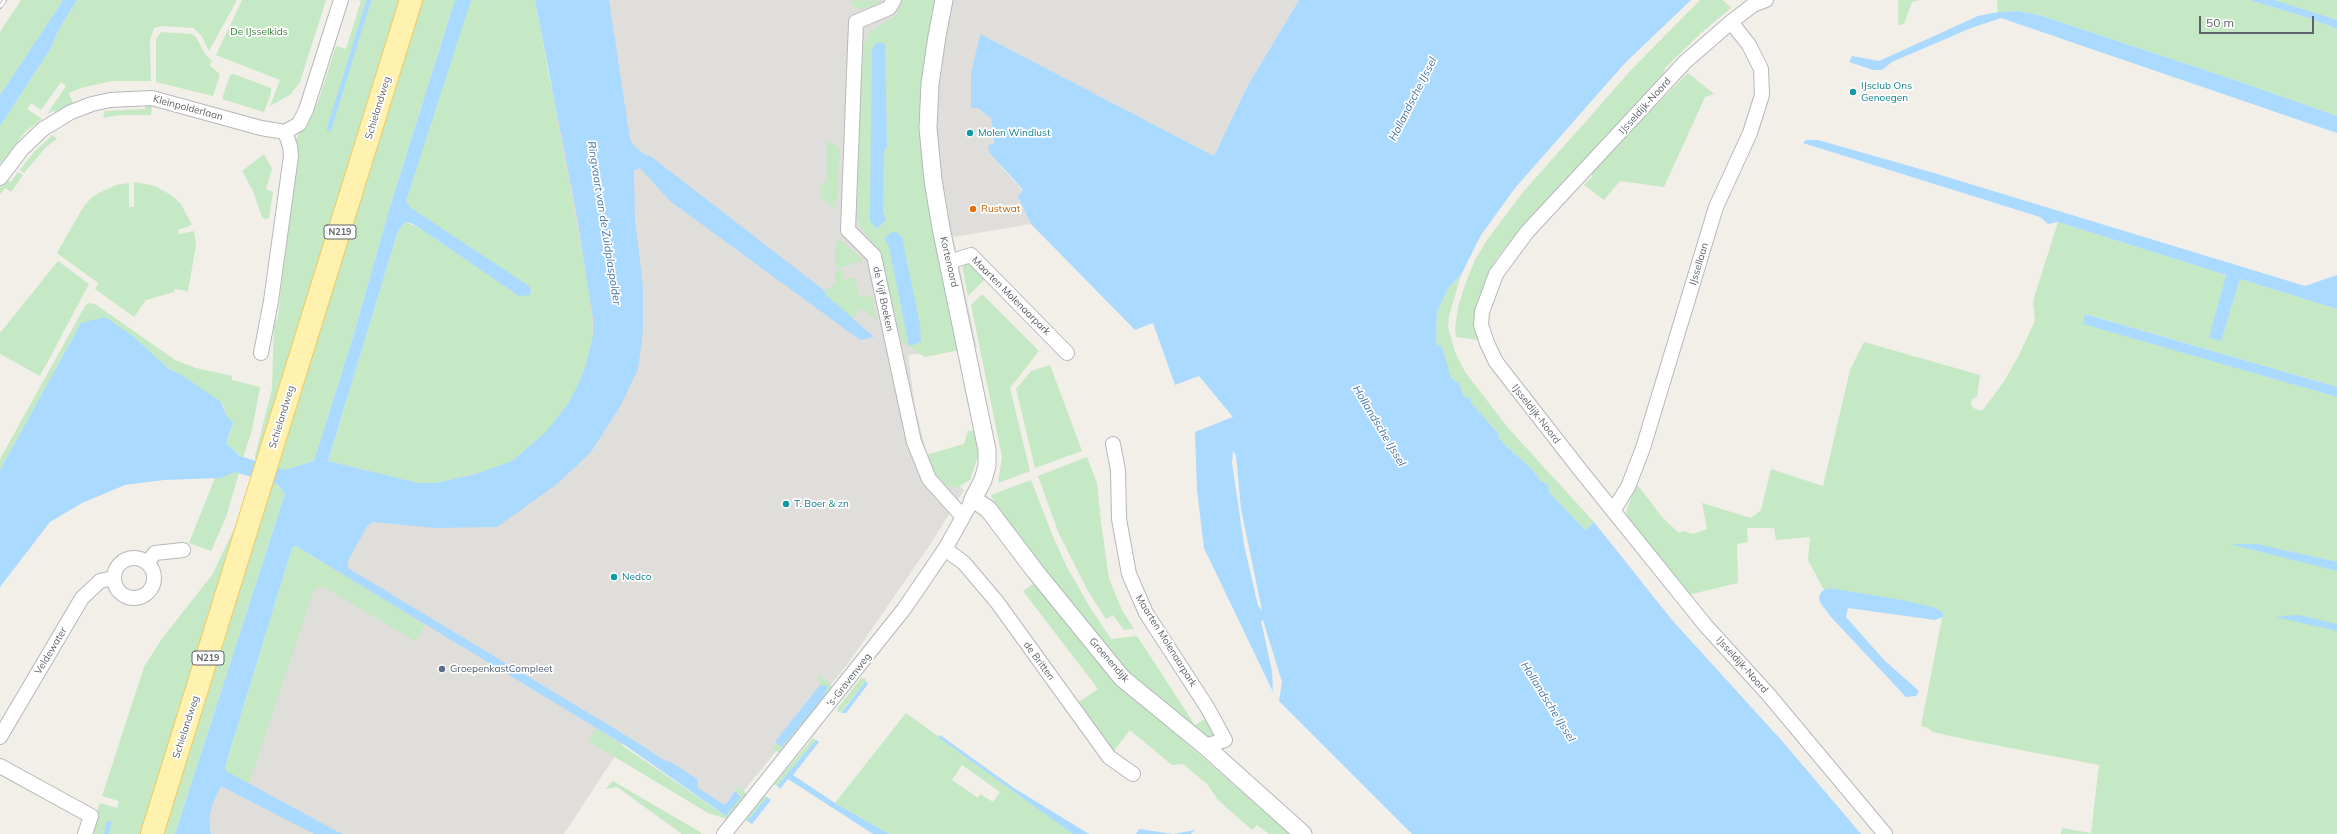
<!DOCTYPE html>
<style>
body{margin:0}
#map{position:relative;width:2337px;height:834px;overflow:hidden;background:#f1efe8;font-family:Mulish,sans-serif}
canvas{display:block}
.scale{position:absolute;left:2199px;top:16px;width:115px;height:18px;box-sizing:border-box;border:2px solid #5f6368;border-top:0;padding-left:5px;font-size:12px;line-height:14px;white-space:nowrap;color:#5f6368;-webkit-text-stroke:3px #fff;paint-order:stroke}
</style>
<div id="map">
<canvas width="2337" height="834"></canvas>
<div class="scale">50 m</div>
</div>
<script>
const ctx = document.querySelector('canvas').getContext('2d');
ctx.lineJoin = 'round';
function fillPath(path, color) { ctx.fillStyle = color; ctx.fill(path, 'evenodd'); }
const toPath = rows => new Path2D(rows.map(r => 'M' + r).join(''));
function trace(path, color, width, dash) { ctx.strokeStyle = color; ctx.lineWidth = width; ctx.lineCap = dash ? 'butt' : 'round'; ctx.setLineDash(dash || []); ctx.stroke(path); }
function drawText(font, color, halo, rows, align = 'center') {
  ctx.font = font + ' Mulish,sans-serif'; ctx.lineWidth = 3.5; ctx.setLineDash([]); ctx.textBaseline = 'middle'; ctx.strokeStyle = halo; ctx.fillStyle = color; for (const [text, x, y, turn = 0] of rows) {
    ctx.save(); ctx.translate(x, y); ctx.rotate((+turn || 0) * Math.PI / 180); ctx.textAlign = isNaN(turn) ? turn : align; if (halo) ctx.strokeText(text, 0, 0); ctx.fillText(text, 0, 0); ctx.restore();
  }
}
const industrial = toPath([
 [593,0,1299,0,1248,85,1214,156,979,34,971,88,972,108,978,108,991,118,994,144,1002,168,1023,191,1018,197,1031,224,953,237,977,348,908,355,915,407,928,458,964,490,931,543,847,665,727,811,626,739,564,834,192,834]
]);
const green = toPath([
 [21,0,63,0,0,95,0,32],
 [77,0,237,0,209,51,201,35,193,28,161,26,154,28,150,41,151,81,111,81,81,88,69,93,73,104,56,112,53,111,47,114,66,86,61,82,41,110,31,103,27,109,42,119,26,131,0,164,0,126,51,48,58,31],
 [242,0,326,0,300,82,291,94,270,106,280,80,216,55],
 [358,0,402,0,259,460,255,459,255,456,272,389,274,324,278,317,290,203,296,176,295,140,311,117,318,102,336,46,346,49,361,1],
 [420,0,455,0,389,210,354,334,314,461,284,470,277,468],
 [468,0,535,0,589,291,593,336,586,365,578,385,568,404,545,433,512,461,499,467,436,483,418,483,328,461,397,234,402,225,406,222,421,229,519,296,411,208,406,201],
 [851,0,875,1,884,0,872,7,859,9,851,5],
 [902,0,938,0,925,85,960,350,925,357,902,342,880,254,860,225,857,216,861,50,870,32,896,15],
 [882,42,885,45,887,147,884,151,883,211,885,220,870,212,872,51,873,47],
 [902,237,920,325,921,342,909,345,889,247],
 [1700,0,1723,0,1731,8,1701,33,1665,68,1663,78,1517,233,1497,258,1487,275,1476,311,1478,340,1456,337,1455,328,1458,307,1465,285,1475,260,1487,240,1524,191,1588,119,1631,70],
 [1898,0,1920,0,1912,2,1904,24,1898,25],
 [1997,0,2249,0,2309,18,2337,29,2337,116,2232,79,2042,16,2018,11,1998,12],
 [2274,0,2337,0,2337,20,2330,19],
 [161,32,192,34,196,37,205,54,212,61,209,65,220,74,213,96,156,82,156,39],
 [1688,73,1714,94,1705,97,1664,187,1620,181,1604,200,1584,185,1592,177,1591,171],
 [234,74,271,88,271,93,264,112,222,99,230,75],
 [146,104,152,105,151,115,120,115,103,118,105,111,145,109],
 [53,135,57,139,46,147,24,173,20,170,35,151],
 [827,140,840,148,836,209,819,197,823,193,819,189,827,179],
 [264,154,272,169,266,189,273,192,269,218,265,219,262,217,253,191,242,171],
 [18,172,23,175,11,192,5,188,0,195,0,188,6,180,11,182],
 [134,182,155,186,171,195,181,204,192,225,178,230,179,234,194,231,196,245,188,291,175,289,174,292,146,300,134,317,95,289,98,283,57,253,82,209,92,197,99,193,116,185,129,183,129,207,134,207],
 [2058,222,2226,275,2210,338,2221,340,2240,279,2337,309,2337,387,2086,314,2083,323,2337,397,2337,834,2061,834,2062,828,2091,833,2099,765,1969,740,1933,732,1926,727,1921,726,1943,613,1829,588,1824,590,1808,560,1810,537,1776,540,1774,528,1747,528,1748,542,1737,544,1738,583,1688,595,1628,518,1626,512,1636,483,1662,517,1679,533,1683,531,1693,534,1707,529,1702,503,1751,518,1761,510,1771,469,1823,486,1850,370,1864,342,1980,375,1977,397,1972,399,1971,403,1973,408,1982,411,2003,383,2018,357,2035,321,2033,301],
 [839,239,862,259,862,261,852,263,852,265,835,269,835,244],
 [58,261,89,284,40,376,0,354,0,333],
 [969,262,985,279,968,296,962,265],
 [843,270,845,280,855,277,860,297,872,296,877,321,861,308,853,319,824,293,828,288,830,289,835,283,835,271],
 [1461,275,1449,316,1448,327,1455,352,1465,372,1509,429,1594,522,1585,530,1549,492,1548,484,1542,482,1530,467,1507,447,1498,437,1499,434,1464,397,1459,383,1451,378,1436,344,1437,312,1448,288],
 [982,294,1039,351,1010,388,1030,471,998,483,1002,457,971,305],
 [89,303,95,304,175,360,196,368,232,376,232,380,260,387,252,430,243,458,226,443,233,423,226,415,223,405,180,374,169,369,134,337,81,323,0,470,0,459,85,306],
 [1050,365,1082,451,1035,468,1016,389,1031,371],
 [977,430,979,453,970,480,958,487,949,487,938,481,926,455,964,444,968,431],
 [1087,457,1097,483,1101,522,1109,579,1122,610,1134,629,1124,630,1113,615,1106,619,1088,591,1059,534,1038,476],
 [235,472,239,473,226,517,211,551,189,543,215,478],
 [1031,480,1054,539,1068,569,1091,609,1111,639,1137,636,1195,725,1205,719,1217,737,1208,740,1117,663,997,508,991,495],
 [271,483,278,485,285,494,284,497,175,834,160,834],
 [235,527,238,528,142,834,94,834,94,832,90,831,100,803,117,808,119,801,102,796,144,667,161,640,212,575],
 [296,546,425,625,415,641,324,587,314,589,249,783,226,771,225,767,292,548],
 [1037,581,1119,684,1290,834,1269,834,1257,825,1252,830,1218,800,1207,784,1183,764,1172,765,1130,730,1112,753,1076,704,1098,689,1023,591],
 [820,675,834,688,782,753,780,753,772,749,777,743,782,747,828,686,820,685,818,678],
 [861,678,865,678,866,681,841,712,838,712,837,709],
 [906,713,982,768,1075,834,889,834,835,803],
 [962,765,1000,792,993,802,980,794,978,798,952,780],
 [596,728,726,816,741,794,735,791,742,786,746,795,727,819,708,813,588,741],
 [813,738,816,740,777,786,774,784],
 [613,781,700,832,701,834,682,834,617,787,605,789],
 [764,796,767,797,747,822,745,819,748,816]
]);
const water = toPath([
 [63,0,77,0,58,31,51,48,0,126,0,95],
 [455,0,471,0,406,201,411,208,529,286,531,290,530,295,519,296,421,229,411,223,406,222,402,225,397,234,328,461,418,483,436,483,476,474,512,461,545,433,568,404,578,385,586,365,593,336,593,318,577,217,535,0,609,0,630,139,635,147,648,157,649,155,825,291,824,293,874,337,860,340,670,201,640,168,634,171,635,219,643,287,643,331,638,369,621,405,591,452,557,484,497,527,435,528,373,522,367,526,348,561,348,568,635,741,662,759,674,764,697,779,698,788,723,804,727,803,735,791,741,797,726,816,626,746,296,546,292,548,225,767,226,771,342,834,314,834,221,786,212,805,209,820,211,834,175,834,285,494,278,485,235,472,220,478,164,480,125,485,82,503,50,522,0,587,0,470,81,323,105,317,134,337,169,369,180,374,221,402,226,415,233,423,226,443,240,456,284,470,314,461,354,334,389,210],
 [1299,0,1691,0,1625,63,1515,188,1481,235,1461,275,1448,288,1437,312,1436,344,1442,347,1451,378,1459,383,1464,397,1472,399,1470,402,1499,434,1498,437,1507,447,1530,467,1542,482,1548,484,1549,492,1585,530,1594,522,1672,620,1783,742,1861,834,1412,834,1279,701,1273,692,1204,548,1197,490,1195,432,1233,417,1199,376,1175,385,1153,323,1135,330,1031,224,1018,197,1023,190,989,152,988,145,994,144,991,118,978,108,971,108,971,74,980,34,1214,156,1248,85],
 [2249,0,2274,0,2337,20,2337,29,2309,18],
 [2018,11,2042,16,2232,79,2337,116,2337,133,2001,18,1971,28,1892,62,1882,70,1873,70,1849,62,1852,56,1879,61,1978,16,1998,12],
 [879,42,885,44,887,147,884,151,883,211,886,220,877,229,870,221,870,212,872,51,874,45],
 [1806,140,1818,140,1934,173,2305,286,2337,275,2337,309,2240,279,2221,341,2209,338,2226,275,2058,222,2048,224,2040,217,1803,143],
 [892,232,896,232,902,237,920,325,921,342,909,346,889,247,884,239],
 [2085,314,2337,387,2337,397,2083,324],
 [2230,544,2257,544,2337,562,2337,571],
 [1829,588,1902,600,1936,608,1943,613,1943,617,1935,620,1848,608,1847,612,1846,617,1884,660,1919,691,1916,696,1906,697,1830,616,1820,602,1819,596,1822,591],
 [2298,615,2337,624,2337,631,2275,617],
 [866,681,868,684,846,713,841,713],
 [820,685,828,686,824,696,782,747,775,742],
 [940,735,1014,788,1089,834,1073,834,938,737],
 [816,740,819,742,793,775,835,803,889,834,873,834,788,779,780,789,777,786],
 [767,797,771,800,752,824,747,821],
 [1139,829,1173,834,1195,830,1191,834,1136,834]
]);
const pier = toPath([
 [1233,451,1236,455,1241,509,1262,610,1258,606,1244,545,1232,463],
 [1263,620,1282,682,1279,701,1273,692,1272,671,1261,621]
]);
const stream = toPath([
 [329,129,369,0],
 [106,834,109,823]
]);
const minor = toPath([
 [894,0,889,8,856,22,848,230,874,256,914,442,929,479,963,517],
 [1766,0,1753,5,1731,22,1685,62,1527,232,1496,274,1482,312,1481,325,1487,343,1496,362,1581,471,1706,626,1768,694,1885,834],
 [285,132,299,124,306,110,341,0],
 [0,178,22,149,43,129,71,112,92,104,110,100,152,98,261,128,285,132,290,146,291,156,271,301,261,353],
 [949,262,971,255,1067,353],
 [1113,444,1118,470,1119,519,1129,574,1146,613,1207,707,1225,740,1205,746],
 [1613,511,1628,487,1643,448,1716,207,1750,133,1762,95,1761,69,1749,45,1731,22],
 [945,549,964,563,997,602,1109,757,1133,774],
 '114 578a20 20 0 1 1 40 0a20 20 0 1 1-40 0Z',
 [147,563,155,553,183,550],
 [0,737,82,598,100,581,113,578],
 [0,766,91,816,85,834],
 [724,834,904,609,945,549,973,499]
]);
const tertiary = toPath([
 [944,0,937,36,930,84,928,128,933,180,941,228,987,450,987,466,983,480,973,499,988,509,1035,571,1122,678,1205,746,1303,834]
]);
const primary = toPath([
 [152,834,411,0]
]);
const rail = toPath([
 [0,7,5,0]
]);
const markers = [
 [1853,92,4,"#0f9aa8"],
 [970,133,4,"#0f9aa8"],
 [973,209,4,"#e8710a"],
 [786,504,4,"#0f9aa8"],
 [614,577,4,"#0f9aa8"],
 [442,669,4,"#5c6f8a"]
];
const shields = [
 [340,232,32],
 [208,658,32]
];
const shieldNames = [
 ["N219",340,232],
 ["N219",208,658]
];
const parkNames = [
 ["De IJsselkids",259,32]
];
const cultureNames = [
 ["IJsclub Ons",1861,86],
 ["Genoegen",1861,98],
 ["Molen Windlust",978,133],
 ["T. Boer & zn",794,504],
 ["Nedco",622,577]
];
const streetNames = [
 ["IJsseldijk-Noord",1645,106,-48],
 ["Kleinpolderlaan",188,108,15],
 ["Schielandweg",378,108,-73],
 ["Kortenoord",949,262,77],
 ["IJssellaan",1699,264,-73],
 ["Maarten Molenaarpark",1011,296,45],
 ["de Vijf Boeken",883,299,78],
 ["IJsseldijk-Noord",1536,414,52],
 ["Schielandweg",282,417,-73],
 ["Maarten Molenaarpark",1166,641,58],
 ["Veldewater",51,651,-59],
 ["Groenendijk",1109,660,49],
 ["de Britten",1039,661,54],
 ["IJsseldijk-Noord",1742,665,48],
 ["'s-Gravenweg",849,680,-52],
 ["Schielandweg",186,727,-72]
];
const foodNames = [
 ["Rustwat",981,209]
];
const serviceNames = [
 ["GroepenkastCompleet",450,669]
];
const waterNames = [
 ["Hollandsche IJssel",1413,99,-63],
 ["Ringvaart van de Zuidplaspolder",604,223,81],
 ["Hollandsche IJssel",1379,426,59],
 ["Hollandsche IJssel",1548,702,58]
];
fillPath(industrial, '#e0deda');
fillPath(green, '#c5e8c5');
fillPath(water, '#aadaff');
fillPath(pier, '#f1efe8');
trace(stream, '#aadaff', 4.5);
trace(minor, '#b5b8bc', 16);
trace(tertiary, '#b5b8bc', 19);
trace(primary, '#f2c960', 24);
trace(minor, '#fff', 14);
trace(tertiary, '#fff', 17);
trace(primary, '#fff2af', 22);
trace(rail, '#b6b7b8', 4.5);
trace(rail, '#fff', 3, [9]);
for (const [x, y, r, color] of markers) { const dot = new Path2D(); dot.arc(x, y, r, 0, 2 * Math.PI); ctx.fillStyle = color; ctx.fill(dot); trace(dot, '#fff', 1.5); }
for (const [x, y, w] of shields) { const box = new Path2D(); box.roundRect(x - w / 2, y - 7, w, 14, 3); ctx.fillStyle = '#fff'; ctx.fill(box); trace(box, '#5f6368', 1); }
drawText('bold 9px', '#5f6368', null, shieldNames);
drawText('10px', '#348238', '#fff', parkNames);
drawText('10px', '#0d838f', '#fff', cultureNames, 'left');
drawText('10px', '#5f6368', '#fff', streetNames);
drawText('10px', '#c56008', '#fff', foodNames, 'left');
drawText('10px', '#4e5e75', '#fff', serviceNames, 'left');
drawText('italic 11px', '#4174aa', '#fff', waterNames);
</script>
